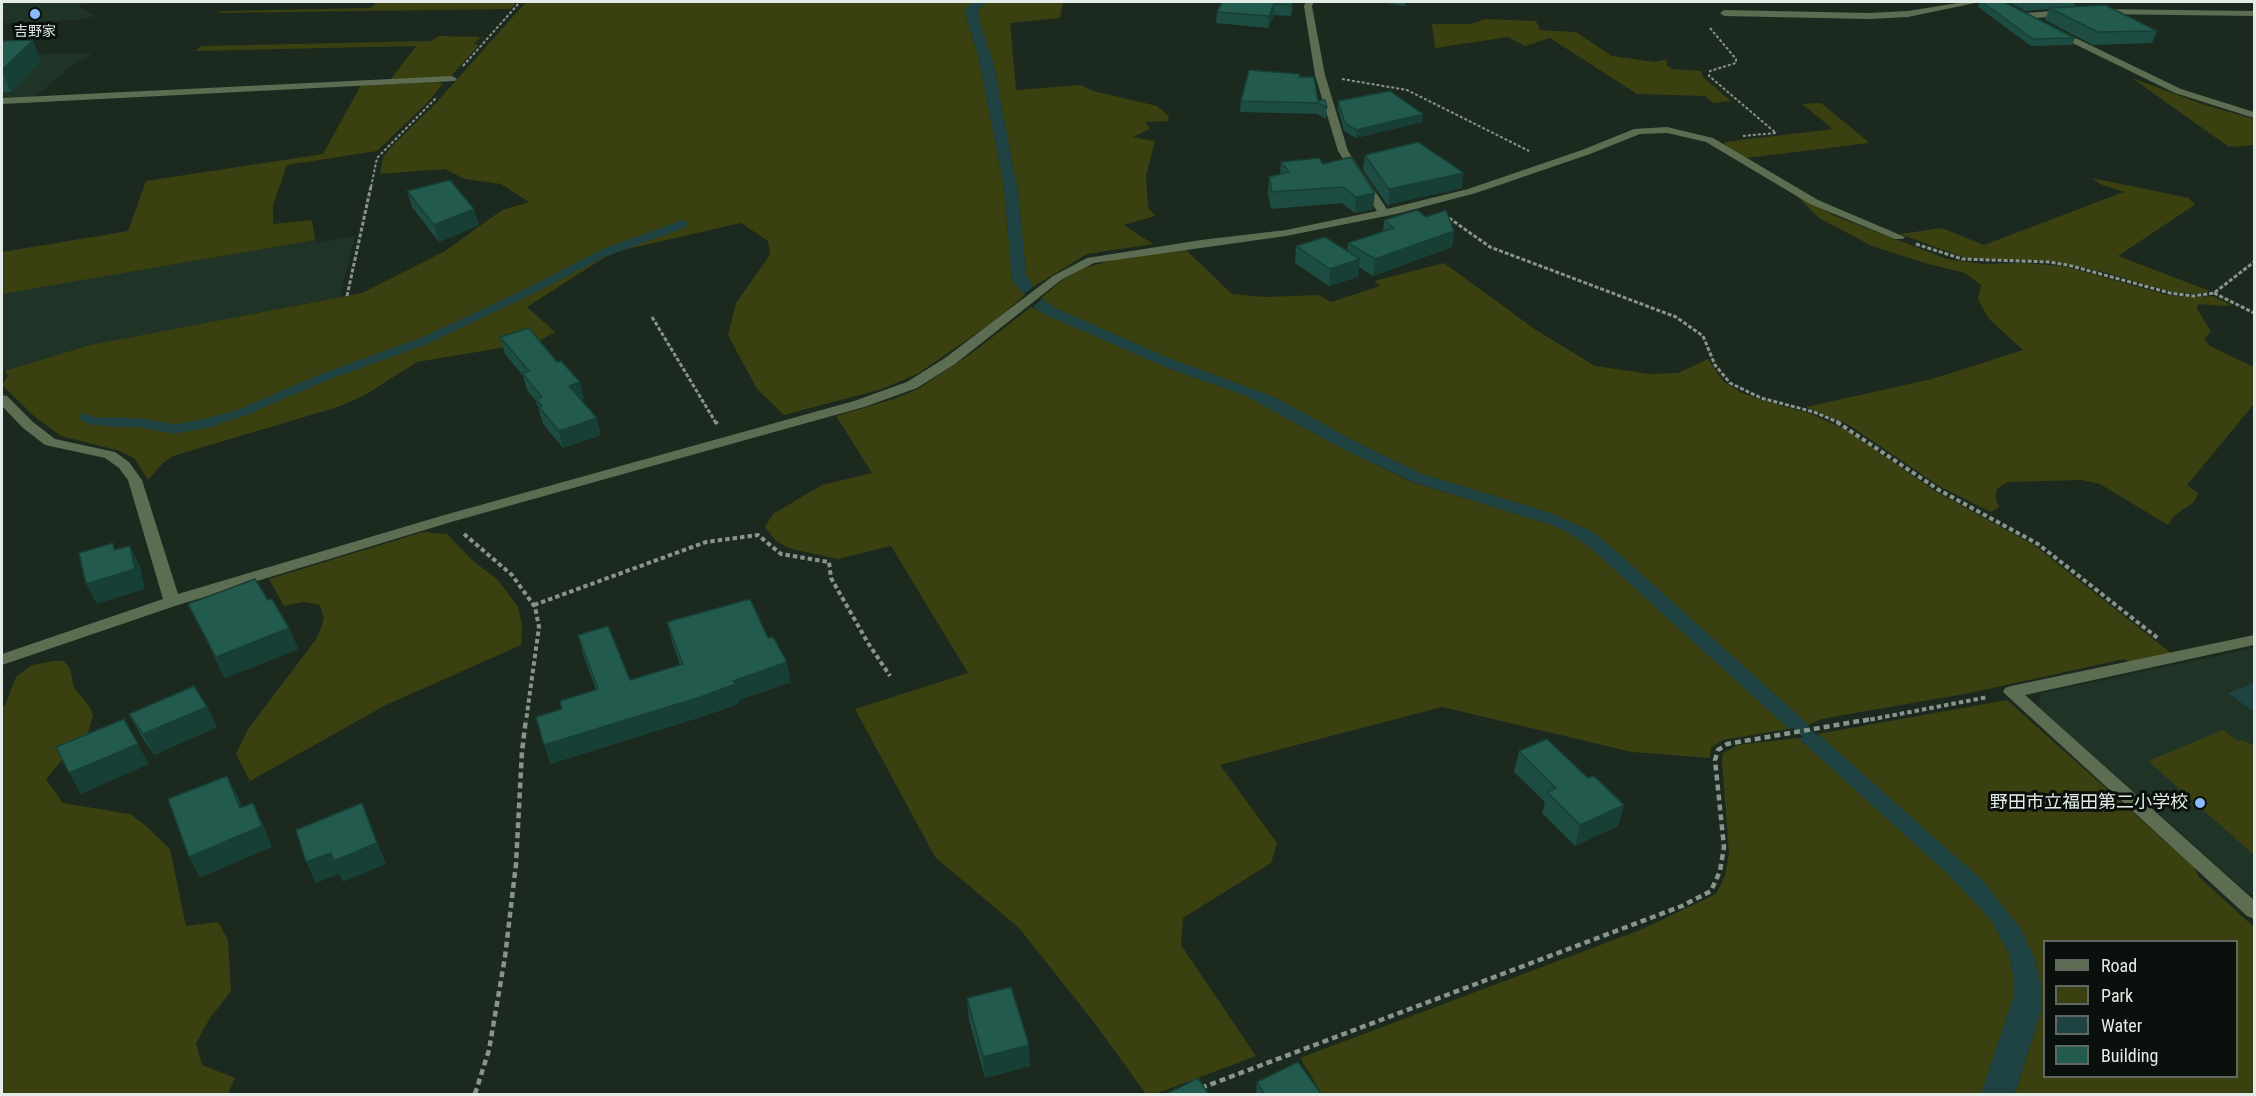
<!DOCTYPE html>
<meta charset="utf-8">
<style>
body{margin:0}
#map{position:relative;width:2256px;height:1096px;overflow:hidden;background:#1b291f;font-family:"Roboto Condensed",sans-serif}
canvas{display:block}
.frame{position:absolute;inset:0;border:3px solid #e3ece6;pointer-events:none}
.legend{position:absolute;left:2043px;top:940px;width:195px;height:138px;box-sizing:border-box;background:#0a100c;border:2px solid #616863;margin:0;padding:8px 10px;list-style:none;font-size:18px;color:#e3ece6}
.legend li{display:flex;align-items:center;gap:12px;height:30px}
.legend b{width:30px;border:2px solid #616863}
</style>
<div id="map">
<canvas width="2256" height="1096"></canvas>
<div class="frame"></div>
<ul class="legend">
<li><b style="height:8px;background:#5c6d52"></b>Road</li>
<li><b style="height:16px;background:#3b4010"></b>Park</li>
<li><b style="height:16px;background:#1e4342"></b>Water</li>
<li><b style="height:16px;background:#225a4d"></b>Building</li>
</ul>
</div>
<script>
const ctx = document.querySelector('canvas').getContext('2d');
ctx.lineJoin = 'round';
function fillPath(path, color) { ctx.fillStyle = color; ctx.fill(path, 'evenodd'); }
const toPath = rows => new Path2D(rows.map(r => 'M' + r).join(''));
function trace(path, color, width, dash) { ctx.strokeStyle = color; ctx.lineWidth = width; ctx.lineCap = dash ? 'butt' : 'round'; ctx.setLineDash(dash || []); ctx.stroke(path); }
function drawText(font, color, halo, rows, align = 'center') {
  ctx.font = font + ' "Roboto Condensed","Noto Sans JP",sans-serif'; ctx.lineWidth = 6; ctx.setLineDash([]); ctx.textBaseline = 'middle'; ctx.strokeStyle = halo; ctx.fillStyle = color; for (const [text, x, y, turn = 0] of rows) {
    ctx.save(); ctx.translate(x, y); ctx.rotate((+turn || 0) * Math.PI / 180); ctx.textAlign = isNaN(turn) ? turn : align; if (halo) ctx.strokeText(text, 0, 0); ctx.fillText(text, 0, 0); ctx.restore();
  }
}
const built = toPath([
 [2,2,93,2,77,6,96,16,75,20,2,23],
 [92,53,84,60,78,60,35,97,2,99,2,55],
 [355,236,340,297,90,345,5,371,2,366,2,294,315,240,316,243],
 [2254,648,2254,898,2038,707,2041,693]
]);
const green = toPath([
 [377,2,517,2,511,9,216,13,223,11,371,8],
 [526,2,972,2,966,16,979,59,1004,187,1012,280,1025,295,994,321,919,373,882,389,784,415,757,389,728,335,736,303,770,255,768,241,741,223,618,251,602,259,527,307,555,332,537,342,417,362,365,395,338,407,173,456,162,464,148,480,135,459,120,451,61,436,35,417,2,385,8,376,5,371,90,345,362,293,445,251,502,210,529,202,501,184,465,179,445,169,380,174,383,157,392,146,436,103],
 [986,2,1063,2,1060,18,1010,23,1016,90,1081,85,1093,91,1157,106,1169,116,1168,121,1146,122,1150,129,1133,137,1155,141,1146,176,1148,207,1155,216,1124,225,1153,244,1087,254,1033,287,1026,274,1018,192,993,62,978,16,979,9],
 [1485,19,1536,21,1540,30,1576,32,1612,56,1655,62,1667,59,1667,66,1673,69,1701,71,1703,77,1731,101,1713,103,1705,96,1637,94,1550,38,1525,46,1508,37,1435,48,1432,24,1471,24],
 [439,36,481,37,474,44,479,45,451,76,442,79,390,80,416,46,195,51,201,46,431,41],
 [2132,78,2205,105,2254,119,2254,145,2229,147],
 [438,82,443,84,426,104,377,151,287,165,273,205,273,224,312,220,315,240,2,294,2,252,128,231,146,181,323,154,361,85],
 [1821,103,1870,143,1746,158,1725,145,1724,142,1833,129,1802,104],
 [2092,178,2189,198,2195,204,2190,208,2118,256,2210,291,2197,294,2171,292,2107,273,2055,261,1965,258,1900,234,1942,228,1984,245,2124,192,2102,185],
 [1797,196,1835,216,1947,259,1983,264,2023,263,2064,266,2167,295,2193,297,2213,296,2231,305,2225,306,2198,304,2197,309,2211,331,2204,339,2210,346,2254,367,2254,404,2187,485,2198,493,2194,502,2174,516,2168,525,2100,484,2082,480,2008,482,1998,488,1995,496,1999,507,1991,512,1939,486,1849,425,1806,407,1932,379,2023,350,1989,319,1978,299,1981,285,1965,273,1928,264,1872,246,1819,218],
 [1185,249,1232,294,1265,297,1319,295,1331,302,1380,286,1374,281,1444,263,1536,330,1595,366,1651,374,1678,373,1708,359,1724,382,1742,393,1762,400,1811,414,1847,430,1935,491,2034,545,2171,653,2129,662,2124,659,1970,693,1821,719,1809,725,1607,543,1589,530,1547,512,1422,474,1356,442,1274,397,1171,359,1055,308,1041,298,1061,281,1084,268,1112,260],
 [1031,307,1165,367,1244,395,1347,451,1412,482,1552,525,1569,533,1593,550,1789,729,1722,740,1711,748,1710,758,1632,752,1442,707,1220,765,1277,843,1271,863,1183,918,1181,945,1256,1056,1155,1094,1146,1094,1093,1021,1019,928,935,857,855,709,968,673,891,546,838,559,788,548,775,540,765,527,773,514,822,485,872,473,836,416,894,399,918,389,972,353],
 [423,532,447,534,472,560,498,580,518,607,522,625,521,645,386,705,250,781,236,754,248,729,317,638,324,619,320,605,303,602,284,606,269,579],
 [54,661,64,661,70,669,74,688,89,706,93,715,87,737,67,754,46,779,63,803,130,814,146,826,170,849,186,926,218,922,228,940,231,991,210,1018,196,1043,202,1065,235,1078,228,1094,2,1094,2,709,5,705,16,677,32,665],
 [2007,700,2194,867,2199,877,2254,927,2254,1094,2015,1094,2042,1008,2041,983,2034,957,1984,882,1818,734],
 [2044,942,2236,942,2236,1076,2044,1076],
 [2223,730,2238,741,2243,740,2254,746,2254,855,2148,761],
 [1798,738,1949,875,1992,921,2009,954,2013,975,2013,998,1981,1094,1322,1094,1300,1058,1640,930,1716,894,1725,876,1729,854,1722,760,1723,753,1738,745]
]);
const water = toPath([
 [972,2,986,2,979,9,978,16,993,62,1018,192,1026,274,1033,287,1024,294,1012,280,1004,187,979,59,966,16,966,9],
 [1042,299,1055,308,1171,359,1274,397,1356,442,1422,474,1547,512,1589,530,1607,543,1809,725,1789,729,1593,550,1569,533,1552,525,1413,482,1347,451,1244,395,1165,367,1044,314,1033,307],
 [2254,683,2254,712,2228,693],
 [1818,734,1984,882,2021,929,2034,957,2041,983,2042,1008,2015,1094,1981,1094,2013,998,2013,975,2009,954,1992,921,1949,875,1798,738]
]);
const streamFar2 = toPath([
 [84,417,92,421,143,423],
 [206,423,243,412,324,377,424,341,534,289,601,254,683,224]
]);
const streamFar1 = toPath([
 [108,422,142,423,174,429,214,422],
 [1791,719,1793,721]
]);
const stream = toPath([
 [1791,719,1819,744]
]);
const pathFar3 = toPath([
 [1710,28,1736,59,1736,63,1710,71,1709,76,1776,133,1742,136],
 [463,66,520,2],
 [1342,79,1407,90,1529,151],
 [371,187,377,158,437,97]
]);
const pathFar2 = toPath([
 [1449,218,1490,247,1676,317,1703,336,1715,365,1730,383,1761,398,1814,412,1840,423],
 [1916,244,1962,259,2050,262,2068,265,2170,293,2193,296,2214,293,2254,262],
 [2214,293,2254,313],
 [347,296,371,186],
 [652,317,716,423]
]);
const pathFar1 = toPath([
 [716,422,717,424],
 [1837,422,1939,490,2038,544,2159,639],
 [464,534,512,575,535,607,539,627,526,721],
 [534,605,706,542,758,535,781,554,829,562,831,578,868,643,890,676],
 [1863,721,1988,697]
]);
const path = toPath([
 [1201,1088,1682,906,1711,891,1720,871,1724,847,1715,760,1718,750,1727,744,1871,719],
 [475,1094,489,1050,505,957,516,864,522,751,526,719]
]);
const service = toPath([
 [2099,9,2254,11,2254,16,2096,14,2096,10,2099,9],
 [2066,10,2070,13,2069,15,2026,19,2022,16,2026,13,2066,10]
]);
const minor = toPath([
 [1306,2,1314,2,1312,6,1325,75,1348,151,1387,209,1468,189,1582,150,1634,129,1667,127,1713,138,1818,200,1905,237,1903,239,1895,239,1810,204,1706,142,1667,133,1640,134,1590,154,1476,193,1396,214,1286,236,1094,263,1061,280,955,364,917,388,864,407,451,522,178,605,2,665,2,654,163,599,128,480,119,468,105,458,45,445,23,428,2,406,2,395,7,396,33,422,55,439,115,452,129,462,142,480,178,594,441,516,854,401,907,382,945,358,1053,276,1087,258,1201,240,1286,230,1377,211,1338,151,1315,75,1304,6,1306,2],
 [1964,2,1980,2,1908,17,1869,19,1724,16,1720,13,1724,10,1869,13,1908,11,1964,2],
 [452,76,457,79,455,81,2,104,2,98,452,76],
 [2254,635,2254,645,2025,695,2254,900,2254,919,2247,916,2003,692,2005,688,2011,686,2254,635]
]);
const tertiary = toPath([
 [2057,29,2181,89,2254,112,2254,118,2175,93,2054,34,2053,32,2057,29]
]);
const wall = toPath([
 [1293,2,1291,16,1274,15,1268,28,1216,23,1217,12],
 [1379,2,1406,2,1405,6],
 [1980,2,2004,2,2075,38,2072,45,2031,46,1978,7],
 [2008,2,2076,2,2074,7,2157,31,2152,43,2093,45,2045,20,2049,9,2026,11],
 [2,41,41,61,11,92,2,92],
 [1300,77,1318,101,1327,108,1326,119,1317,114,1240,112,1241,101],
 [1338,101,1422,122,1356,138,1344,131,1338,109],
 [1365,155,1462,188,1390,204,1389,206,1388,206,1363,170],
 [1281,162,1323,164,1373,209,1355,213,1342,203,1271,209,1268,194,1269,177,1280,175],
 [407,191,479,225,439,242,412,207],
 [1426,217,1454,231,1452,247,1373,276,1359,267,1358,277,1329,286,1295,263,1296,246,1347,251,1348,243,1383,231,1384,220],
 [500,337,557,362,580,382,584,399,581,400,601,435,563,448,543,424,536,401,527,390,523,376,505,354],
 [268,600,289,628,298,649,225,678,188,604],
 [667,622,768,638,791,682,739,700,739,704,701,717,550,764,562,709,596,690,583,654,578,635,630,680,680,665,672,641],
 [207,707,217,727,154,755,140,734,129,714],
 [1519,751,1588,778,1624,805,1618,826,1575,846,1542,813,1545,802,1514,772],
 [967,998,1030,1066,985,1078,969,1020],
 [1257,1082,1322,1095,1256,1095]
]);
const shadedWall = toPath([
 [1274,4,1274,15,1268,28,1269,16],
 [33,40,41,61,11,92,2,70],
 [1423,114,1422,122,1356,138,1356,130],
 [1464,173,1462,188,1390,204,1389,206,1388,206,1390,191,1389,189],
 [1375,193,1373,209,1355,213,1356,197],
 [474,209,479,225,439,242,434,225],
 [1454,231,1452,247,1373,276,1375,259],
 [1360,259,1358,277,1329,286,1330,269],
 [580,382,584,399,573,403,569,386],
 [597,418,601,435,563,448,559,431],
 [130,546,140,566,145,589,97,604,86,584],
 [289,628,298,649,225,678,216,657],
 [787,662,791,682,739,700,739,704,701,717,550,764,544,745],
 [207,707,217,727,154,755,143,734],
 [138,744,149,764,81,794,69,773],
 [227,776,238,796,251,829,240,808],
 [253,803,263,824,272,847,200,878,189,857],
 [362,803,386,864,343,882,339,874,316,883,306,862],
 [1624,805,1618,826,1575,846,1580,825],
 [1029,1045,1030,1066,985,1078,983,1057]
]);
const building = toPath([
 [1222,2,1292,2,1292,5,1274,4,1269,16,1217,12,1222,2],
 [1982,2,2004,2,2075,38,2033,39,1982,2],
 [2105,5,2157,31,2098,32,2049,8,2105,5],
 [33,40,2,70,2,41,33,40],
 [1249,70,1300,74,1299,77,1314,77,1318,101,1325,100,1327,108,1318,103,1241,101,1249,70],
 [1390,91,1423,114,1356,130,1345,123,1338,101,1390,91],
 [1418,142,1464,173,1389,189,1391,191,1390,191,1365,155,1418,142],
 [1351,157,1375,193,1356,197,1343,187,1272,192,1269,177,1289,172,1281,162,1319,158,1323,164,1351,157],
 [450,180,474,209,434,225,407,191,450,180],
 [1417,210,1426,217,1446,210,1454,231,1375,259,1348,243,1394,228,1384,220,1417,210],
 [1325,237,1360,259,1330,269,1296,246,1325,237],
 [529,328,557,362,561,361,580,382,569,386,597,418,559,431,539,407,542,406,536,399,542,397,522,373,529,371,500,337,529,328],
 [113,543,114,550,130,546,135,569,86,584,79,553,113,543],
 [255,579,268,600,272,599,289,628,216,657,188,604,255,579],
 [750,599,768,638,773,637,787,662,733,681,736,684,697,698,544,745,536,717,562,709,560,701,598,689,578,635,608,626,630,680,683,664,667,622,750,599],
 [194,686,207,707,143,734,129,714,194,686],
 [124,719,138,744,69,773,56,747,124,719],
 [1547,739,1588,778,1594,776,1624,805,1580,825,1547,792,1556,788,1519,751,1547,739],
 [227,776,240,808,253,803,262,826,189,857,168,799,227,776],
 [362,803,377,843,334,861,331,853,306,862,296,830,362,803],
 [1011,987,1029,1045,983,1057,967,998,1011,987],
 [1298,1062,1322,1095,1265,1095,1257,1082,1298,1062],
 [1198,1078,1209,1095,1164,1095,1198,1078]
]);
const markers = [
 [35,14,6,"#88bafc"],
 [2200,803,6,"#88bafc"]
];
const farPoinames = [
 ["吉野家",35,32]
];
const nearPoinames = [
 ["野田市立福田第二小学校",2188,803]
];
fillPath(built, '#1f3427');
fillPath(green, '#3b4010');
fillPath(water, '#1e4342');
trace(streamFar2, '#1e4342', 8);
trace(streamFar1, '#1e4342', 9);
trace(stream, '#1e4342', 11);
trace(pathFar3, '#88948c', 2, [3, 2]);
trace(pathFar2, '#88948c', 3, [4, 2]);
trace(pathFar1, '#88948c', 4, [4.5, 3]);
trace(path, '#88948c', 4.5, [6, 4]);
fillPath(service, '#5c6d52');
fillPath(minor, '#5c6d52');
fillPath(tertiary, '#5c6d52');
fillPath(wall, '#1d4d42');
fillPath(shadedWall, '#183f36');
fillPath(building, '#225a4d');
trace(building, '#183f36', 1.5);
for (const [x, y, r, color] of markers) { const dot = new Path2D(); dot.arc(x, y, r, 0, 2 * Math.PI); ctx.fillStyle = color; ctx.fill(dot); trace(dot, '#0a100c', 2); }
drawText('14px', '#e3ece6', '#0a100c', farPoinames);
drawText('18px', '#e3ece6', '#0a100c', nearPoinames, 'right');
</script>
